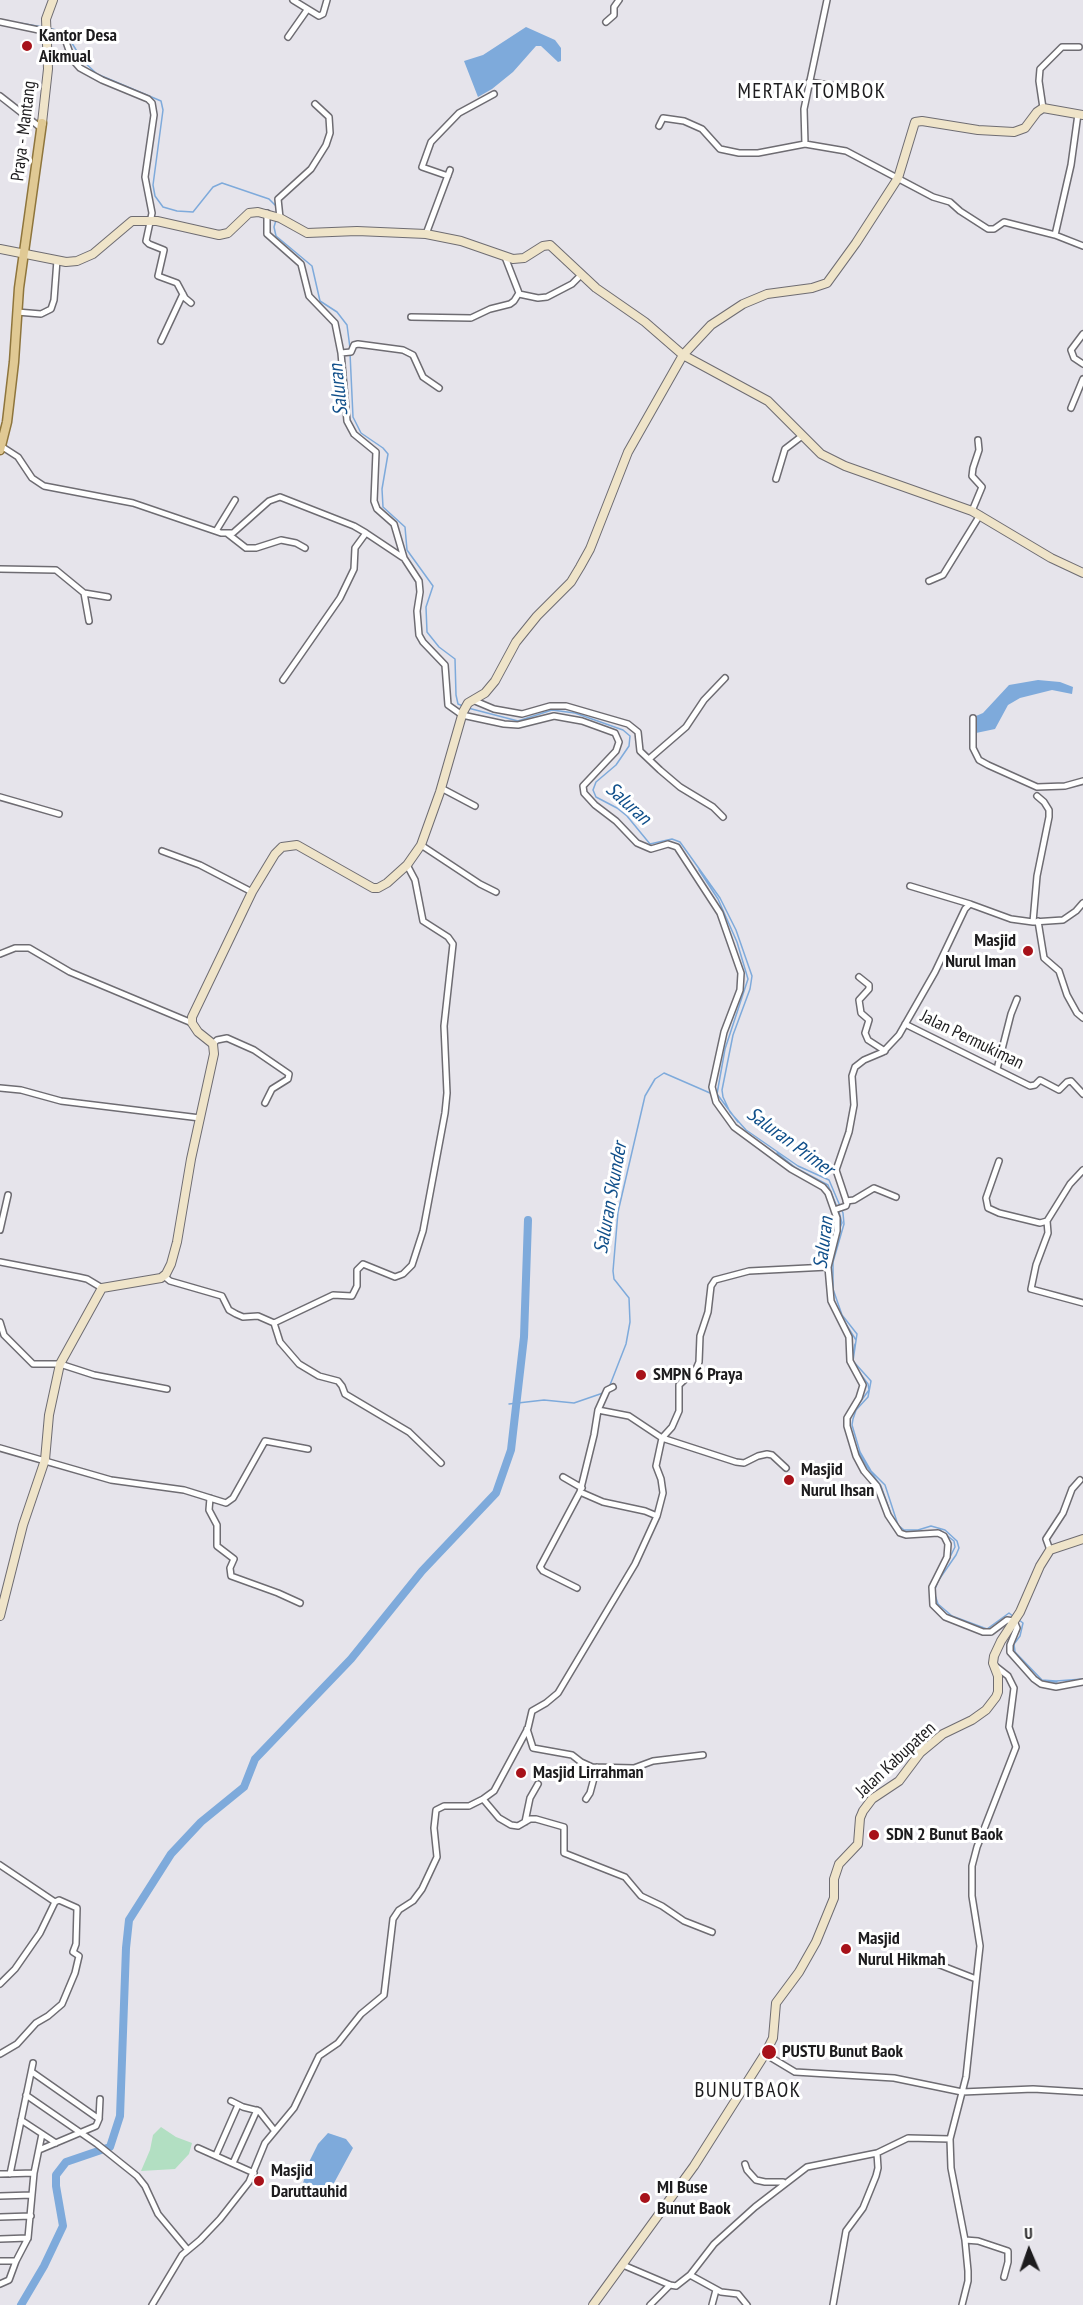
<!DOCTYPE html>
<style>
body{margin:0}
#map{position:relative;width:1083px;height:2305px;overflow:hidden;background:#e6e4eb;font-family:"PT Sans Narrow",sans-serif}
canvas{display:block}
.north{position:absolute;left:999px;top:2221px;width:60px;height:60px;-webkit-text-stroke:4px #fff;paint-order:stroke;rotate:358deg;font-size:16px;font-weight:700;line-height:24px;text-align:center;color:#1d1c1e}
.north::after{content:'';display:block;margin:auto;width:21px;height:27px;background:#1d1c1e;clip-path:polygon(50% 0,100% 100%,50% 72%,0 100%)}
</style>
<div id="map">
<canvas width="1083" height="2305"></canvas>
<div class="north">U</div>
</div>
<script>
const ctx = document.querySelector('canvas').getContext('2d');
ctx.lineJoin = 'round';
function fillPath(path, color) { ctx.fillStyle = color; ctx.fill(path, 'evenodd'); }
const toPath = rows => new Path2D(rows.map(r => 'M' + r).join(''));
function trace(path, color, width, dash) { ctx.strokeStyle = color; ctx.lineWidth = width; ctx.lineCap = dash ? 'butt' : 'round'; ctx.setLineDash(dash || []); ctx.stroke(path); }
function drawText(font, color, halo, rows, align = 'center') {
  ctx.font = font + ' "PT Sans Narrow",sans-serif'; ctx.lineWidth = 6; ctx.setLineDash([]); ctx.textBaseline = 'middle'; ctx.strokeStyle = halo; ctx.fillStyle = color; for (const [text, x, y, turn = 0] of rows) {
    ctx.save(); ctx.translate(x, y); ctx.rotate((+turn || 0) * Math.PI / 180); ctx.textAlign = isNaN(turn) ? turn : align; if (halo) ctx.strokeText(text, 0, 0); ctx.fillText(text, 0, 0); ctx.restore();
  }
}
const green = toPath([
 [161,2127,176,2137,192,2143,189,2154,175,2169,141,2171,150,2150,153,2135]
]);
const water = toPath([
 [526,27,555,40,561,48,561,61,558,62,541,46,536,46,513,72,492,89,478,97,464,61,483,55],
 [1038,680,1060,682,1073,687,1072,694,1052,690,1020,698,1008,705,995,729,976,733,976,716,983,713,1009,685],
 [328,2133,346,2139,353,2148,334,2183,321,2193,308,2194,301,2191,308,2164,318,2144]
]);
const stream = toPath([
 [19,23,43,27],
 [48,28,65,32,83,61,97,74,161,101,163,110,153,185,155,196,163,207,177,211,193,212,213,187,222,183,269,199,276,206],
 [276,220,274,227,276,236,312,266,320,301,337,312,347,325,350,348],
 [350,353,353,417,361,433,383,448,388,454,382,489,383,507,405,527,407,550,433,586,426,607,427,632,439,647,455,659,456,695,458,704,463,706],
 [468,708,518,721,552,710,575,713,623,730,630,736,629,746,616,765,596,782,593,790,596,797,617,808,627,816,650,844,672,839,680,842,720,898,736,930,752,976,750,989,733,1035,722,1090,723,1097,730,1112,746,1130,798,1166,829,1180,843,1213,844,1224,833,1262,833,1289,842,1315,857,1334,853,1361,871,1381,868,1397,856,1410,853,1419,852,1425,860,1452,871,1471,885,1485,898,1525,904,1530,918,1530,931,1526,945,1530,957,1541,959,1548,956,1555,938,1581,934,1592,938,1604,952,1616,987,1629,1009,1613,1014,1617],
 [699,870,718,899,737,942,748,979,725,1049,717,1094,738,1122],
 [777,1153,796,1168,828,1185,837,1207],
 [839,1230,842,1223,839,1212],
 [844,1321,856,1340],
 [853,1354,855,1344],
 [610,1385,626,1344,630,1322,629,1298,614,1279,613,1271,618,1212,645,1096,655,1079,664,1073,710,1093],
 [509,1404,544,1400,574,1403,603,1393],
 [858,1405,869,1390,868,1384,859,1372],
 [856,1448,868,1468,881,1486,892,1517],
 [940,1530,954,1541,955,1547,944,1569],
 [1019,1620,1023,1623,1020,1636,1014,1644,1015,1652,1042,1680,1056,1681,1083,1679],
 [1017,1634,1019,1631,1017,1623],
 [1044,1682,1057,1682]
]);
const river = toPath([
 [21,2305,44,2266,63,2226,56,2186,56,2175,66,2162,110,2147,120,2116,126,1948,129,1920,171,1854,201,1822,244,1787,255,1759,351,1659,422,1571,496,1493,511,1450,524,1337,528,1220]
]);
const street = toPath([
 [293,0,319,16,323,14,327,0],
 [0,22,58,34,65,39,72,59,80,68,102,80,148,99,152,103,154,115,145,177,152,213,146,241,149,244,164,250,158,276,177,283,185,298,191,303],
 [606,22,614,15,614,7,619,0],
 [288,37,307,10],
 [809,82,868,91],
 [0,96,41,128],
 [1043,108,1039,81,1040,69,1062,47,1079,47],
 [1078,114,1071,165,1055,235,1083,246],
 [659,126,663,118,684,121,702,129,720,149,739,153,758,153,805,144,846,151,933,197,950,202,960,211,988,229,994,229,1004,222,1055,235],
 [805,144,804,109,827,0],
 [448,176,422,167,431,142,459,113,494,94],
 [267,213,267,234,301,264,309,296,335,323,341,353,347,421,354,434,376,452,374,501,377,509,394,524,404,558,419,581,420,592,417,611,419,635,423,642,445,665,448,705,462,715,504,724,518,725,554,716,582,721,615,733,619,742,616,751,583,786,584,793,595,805,616,821,637,843,651,849,668,844,677,847,720,913,741,973,740,990,724,1032,712,1087,716,1102,734,1127,791,1169,823,1187,828,1193,834,1210],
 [280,218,278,199,311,169,326,145,330,133,329,117,315,104],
 [426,234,450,170],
 [519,294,538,298,547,297,572,284,581,275],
 [17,312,41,314,51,309,54,300,57,260],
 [411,317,471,318,490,309,510,304,514,301,519,293,505,257],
 [1083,334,1071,350,1074,358,1083,364],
 [161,341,183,294],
 [341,353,351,352,354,345,358,344,403,350,413,355,423,377,439,388],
 [1071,408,1083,379],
 [1,446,18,457,32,478,44,486,133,503,221,533,233,533,269,501,280,497,354,526,366,533,355,548,354,569,340,598,283,680],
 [776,479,785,449,802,436],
 [972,511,982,487,972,476,973,468,979,450,978,440],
 [216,531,235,500],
 [366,533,402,557],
 [228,534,246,548,256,548,281,540,296,543,305,548],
 [0,569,56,570,84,593,89,621],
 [929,581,943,575,980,515],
 [84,593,108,597],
 [475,701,494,709,522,714,550,706,566,706,628,724,638,732,640,751,660,770,680,787,713,807,723,817],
 [973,718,973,748,979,760,988,765,1037,787,1065,786,1083,781],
 [649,759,686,727,704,700,725,678],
 [441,788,475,806],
 [0,797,59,814],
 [421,845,480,884,496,892],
 [162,851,200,865,252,892],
 [910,886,970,904],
 [1038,921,1044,958,1059,971,1067,995,1077,1013,1083,1018],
 [1033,922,1037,876,1049,817,1049,810,1044,802,1037,796],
 [0,954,15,948,29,948,70,972,192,1023],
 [859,977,869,985,869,989,859,1000,861,1013,869,1020,865,1033,868,1040,885,1051],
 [905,1024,1030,1086,1035,1085,1040,1080,1059,1090,1067,1082,1071,1081,1083,1094],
 [213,1044,217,1040,227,1038,254,1050,289,1074,288,1079,272,1089,265,1103],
 [997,1069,1011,1014,1017,999],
 [0,1088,21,1090,61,1101,200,1118],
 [999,1161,986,1198,988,1208,999,1213,1040,1223,1047,1221,1070,1184,1083,1170],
 [846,1201,854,1200,874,1188,896,1197],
 [1047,1221,1048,1233,1036,1265,1031,1289,1083,1303],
 [0,1230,8,1195],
 [0,1262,78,1277,87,1279,102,1288],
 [828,1267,837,1231,837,1218,834,1210,846,1206,847,1203,836,1170,849,1132,854,1105,852,1076,855,1067,864,1060,883,1052,899,1035,935,972,965,909,970,904,1011,919,1033,922,1063,920,1076,911,1083,903],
 [164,1276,170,1281,222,1296,229,1310,236,1314,243,1317,258,1316,274,1323,333,1295,352,1296,357,1286,357,1270,363,1264,395,1277,403,1274,412,1265,423,1231,445,1113,447,1093,444,1026,453,944,448,937,423,921,415,880,407,865],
 [0,1322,4,1335,33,1364,60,1364,94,1375,167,1389],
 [274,1323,280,1342,299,1364,319,1376,338,1381,342,1386,345,1394,409,1432,441,1463],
 [613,1387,607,1390,598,1410,594,1435,580,1492,603,1502,645,1511,657,1516],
 [598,1410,629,1416,662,1438,736,1462,744,1463,758,1456,767,1454,772,1455,786,1468],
 [0,1448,111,1480,184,1490,226,1503,233,1498,265,1441,308,1449],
 [563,1477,582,1488],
 [210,1498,209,1510,217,1525,217,1546,234,1559,230,1568,231,1576,278,1593,300,1603],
 [1050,1550,1046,1539,1063,1513,1072,1489,1080,1480],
 [577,1588,543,1571,540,1567,580,1492],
 [527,1729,533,1748,572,1755,581,1762,592,1767,634,1768,653,1761,703,1755],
 [483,1799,499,1818,511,1825,518,1826,530,1819,536,1819,564,1827,564,1853,625,1877,641,1896,662,1906,684,1921,712,1932],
 [586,1799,590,1793,597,1767],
 [525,1822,530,1798,538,1784],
 [0,1865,55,1902,59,1900,77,1908,76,1944,73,1952,79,1956,75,1973,62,2004,48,2016,36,2023,17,2044,0,2054],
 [935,1963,976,1979],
 [0,1984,15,1969,40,1933,55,1902],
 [765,2054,795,2072,894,2078,962,2092,1033,2089,1083,2092],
 [32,2072,99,2119],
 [26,2095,97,2144,137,2176,145,2186,158,2214,188,2250],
 [231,2101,243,2107,259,2111,274,2130],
 [21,2120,56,2143],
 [198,2148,254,2173],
 [39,2150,96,2126,99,2119,100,2099],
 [216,2155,238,2105],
 [233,2163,257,2110],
 [745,2164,747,2170,756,2180,765,2182,783,2182],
 [0,2174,34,2173],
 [10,2174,33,2063],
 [0,2196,32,2195],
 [0,2217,31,2216],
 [0,2239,28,2238],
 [965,2240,978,2241,1008,2251,1008,2262,1004,2277],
 [0,2261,16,2261],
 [623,2265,670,2285,676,2286,690,2275,714,2244,755,2207,807,2167,877,2153,908,2138,950,2139],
 [690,2275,721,2292,738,2294,747,2305],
 [0,2284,9,2280,16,2261,28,2238,34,2173,42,2134],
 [152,2305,182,2255,200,2240,220,2219,249,2182,265,2143,294,2108,319,2056,338,2043,361,2014,384,1995,393,1919,399,1910,413,1901,422,1889,437,1857,434,1828,436,1810,444,1806,469,1806,483,1799,494,1791,528,1728,532,1711,546,1703,558,1693,635,1564,657,1516,663,1493,661,1479,656,1466,662,1438,672,1427,679,1411,679,1385,696,1369,699,1362,700,1336,708,1312,711,1286,715,1280,749,1271,828,1267,831,1301,849,1337,850,1361,863,1385,859,1398,847,1418,847,1426,856,1456,864,1471,877,1486,888,1515,900,1533,906,1535,938,1533,944,1536,948,1544,947,1557,932,1587,933,1605,945,1617,983,1632,991,1632,1007,1620,1014,1621,1017,1628,1010,1645,1010,1652,1034,1679,1041,1684,1056,1687,1083,1682],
 [650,2305,670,2285],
 [712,2305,716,2290],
 [833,2305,846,2231,863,2208,876,2176,878,2168,877,2153],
 [962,2305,968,2281,968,2271,965,2240,951,2168,950,2139,966,2077,978,1964,980,1946,972,1896,972,1866,977,1847,1016,1747,1009,1727,1014,1688,1008,1676,994,1665]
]);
const secondary = toPath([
 [42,123,48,69,46,19,53,0],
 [0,249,66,262,77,261,93,254,132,221,157,221,219,235,228,233,249,213,258,212,280,218,307,233,357,231,426,234,461,241,513,259,524,258,543,246,550,245,596,288,645,322,683,355,768,401,821,454,845,466,972,511,1051,558,1083,573],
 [0,1616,23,1525,45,1460,49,1415,60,1364,102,1288,161,1278,166,1274,171,1264,177,1242,191,1159,214,1054,213,1044,198,1032,192,1023,192,1017,252,892,275,854,282,847,297,845,373,888,378,888,387,883,407,865,421,845,440,792,463,712,468,703,485,693,495,681,516,642,537,616,571,582,580,567,590,549,628,452,683,355,711,325,743,304,767,294,812,288,827,283,856,243,898,178,915,122,922,121,978,130,1014,132,1025,128,1037,112,1043,108,1083,115],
 [593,2305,694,2166,765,2054,773,2038,776,2003,799,1972,816,1942,834,1898,834,1879,839,1864,858,1844,860,1818,863,1811,872,1799,899,1781,920,1753,943,1734,972,1720,986,1710,996,1697,998,1692,998,1676,993,1663,994,1656,1001,1641,1020,1612,1040,1566,1050,1550,1083,1539]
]);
const primary = toPath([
 [0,450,7,422,14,362,19,288,42,123]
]);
const markers = [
 [27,46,6,"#a7121a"],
 [1028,951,6,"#a7121a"],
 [641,1375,6,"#a7121a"],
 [789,1480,6,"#a7121a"],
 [521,1773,6,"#a7121a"],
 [874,1835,6,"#a7121a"],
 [846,1949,6,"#a7121a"],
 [769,2052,8,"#a7121a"],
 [259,2181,6,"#a7121a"],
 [645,2198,6,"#a7121a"]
];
const poiNames = [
 ["Kantor Desa",39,36],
 ["Aikmual",39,57],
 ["Masjid",1016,941,"right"],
 ["Nurul Iman",1016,962,"right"],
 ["SMPN 6 Praya",653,1375],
 ["Masjid",801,1470],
 ["Nurul Ihsan",801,1491],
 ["Masjid Lirrahman",533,1773],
 ["SDN 2 Bunut Baok",886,1835],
 ["Masjid",858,1939],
 ["Nurul Hikmah",858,1960],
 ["PUSTU Bunut Baok",782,2052],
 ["Masjid",271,2171],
 ["Daruttauhid",271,2192],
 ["MI Buse",657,2188],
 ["Bunut Baok",657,2209]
];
const streetNames = [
 ["Praya - Mantang",24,131,-83],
 ["Jalan Permukiman",972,1040,26],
 ["Jalan Kabupaten",896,1760,-43]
];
const waterNames = [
 ["Saluran",339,390,-96],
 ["Saluran",628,804,42],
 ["Saluran Primer",790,1142,36],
 ["Saluran Skunder",611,1198,-80],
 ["Saluran",824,1243,-83]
];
const quarterNames = [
 ["MERTAK TOMBOK",812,92],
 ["BUNUTBAOK",748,2091]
];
fillPath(green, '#b2dfc2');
fillPath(water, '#7eaadb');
trace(stream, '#7eaadb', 1.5);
trace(river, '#7eaadb', 8);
trace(street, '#6e6c72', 8);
trace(secondary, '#6e6c72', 10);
trace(primary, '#8e753c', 11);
trace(street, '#fff', 5);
trace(secondary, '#efe4c9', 8);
trace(primary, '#e0c994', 8);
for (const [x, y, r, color] of markers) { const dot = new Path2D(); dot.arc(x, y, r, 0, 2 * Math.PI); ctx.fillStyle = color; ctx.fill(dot); trace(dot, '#fff', 2); }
drawText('bold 18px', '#1d1c1e', '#fff', poiNames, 'left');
drawText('18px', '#1d1c1e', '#fff', streetNames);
drawText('italic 20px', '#104f8a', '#fff', waterNames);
ctx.letterSpacing = '1.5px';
drawText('21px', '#1d1c1e', '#fff', quarterNames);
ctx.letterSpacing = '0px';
</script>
